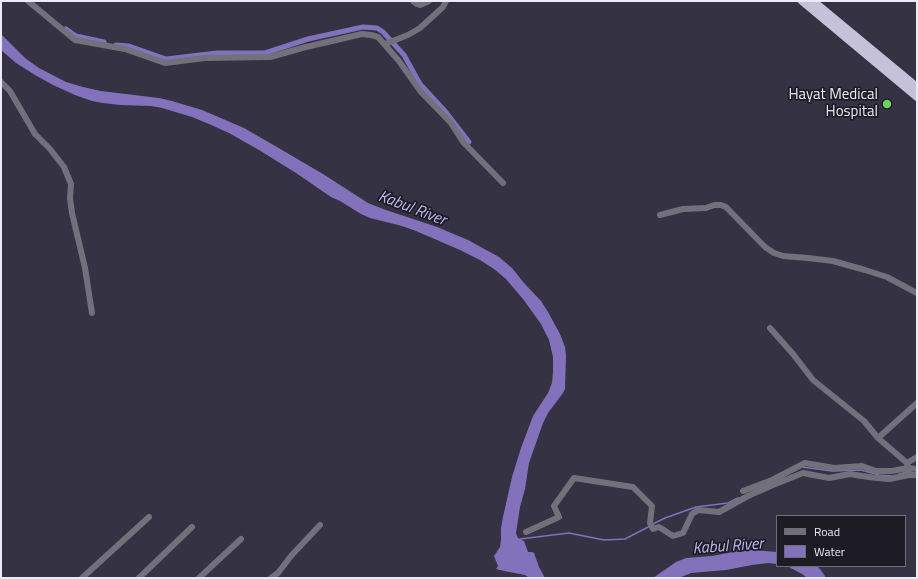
<!DOCTYPE html>
<style>
body{margin:0}
#map{position:relative;width:918px;height:579px;overflow:hidden;background:#353244;font-family:"Titillium Web",sans-serif}
canvas{display:block}
.frame{position:absolute;inset:0;border:2px solid #ebeaf6;pointer-events:none}
.legend{position:absolute;left:776px;top:515px;width:130px;height:52px;box-sizing:border-box;background:#1d1c24;border:1px solid #6f6e78;margin:0;padding:5px 7px;list-style:none;font-size:12px;color:#ebeaf6}
.legend li{display:flex;align-items:center;gap:8px;height:20px}
.legend b{width:20px;border:1px solid #6f6e78}
</style>
<div id="map">
<canvas width="918" height="579"></canvas>
<div class="frame"></div>
<ul class="legend">
<li><b style="height:5px;background:#72707a"></b>Road</li>
<li><b style="height:11px;background:#8172bb"></b>Water</li>
</ul>
</div>
<script>
const ctx = document.querySelector('canvas').getContext('2d');
ctx.lineJoin = 'round';
function fillPath(path, color) { ctx.fillStyle = color; ctx.fill(path, 'evenodd'); }
const toPath = rows => new Path2D(rows.map(r => 'M' + r).join(''));
function trace(path, color, width, dash) { ctx.strokeStyle = color; ctx.lineWidth = width; ctx.lineCap = dash ? 'butt' : 'round'; ctx.setLineDash(dash || []); ctx.stroke(path); }
function drawText(font, color, halo, rows, align = 'center') {
  ctx.font = font + ' "Titillium Web",sans-serif'; ctx.lineWidth = 3.5; ctx.setLineDash([]); ctx.textBaseline = 'middle'; ctx.strokeStyle = halo; ctx.fillStyle = color; for (const [text, x, y, turn = 0] of rows) {
    ctx.save(); ctx.translate(x, y); ctx.rotate((+turn || 0) * Math.PI / 180); ctx.textAlign = isNaN(turn) ? turn : align; if (halo) ctx.strokeText(text, 0, 0); ctx.fillText(text, 0, 0); ctx.restore();
  }
}
const water = toPath([
 [1,34,25,58,39,68,66,82,83,87,101,91,159,98,172,101,202,110,244,128,270,143,323,174,368,203,383,209,437,227,468,240,499,257,512,268,524,283,541,301,548,312,560,334,565,347,566,355,565,389,563,393,548,413,543,423,529,463,525,489,520,507,516,533,517,536,518,538,524,541,528,552,532,552,534,553,539,567,545,578,529,578,525,575,504,571,496,569,498,566,494,556,500,547,501,540,501,528,503,517,512,477,521,448,533,416,548,393,552,383,553,372,553,357,549,340,541,324,523,299,506,279,494,269,480,260,460,250,416,231,402,226,370,218,361,214,340,201,331,197,296,173,259,150,229,133,209,124,192,117,162,108,151,106,120,105,103,103,92,101,75,95,53,85,35,75,16,63,1,50],
 [752,550,777,552,777,564,768,563,752,565,726,570,691,573,679,578,653,578,676,562,686,558,712,556,733,552],
 [787,566,817,566,820,569,825,576,825,578,807,578,802,574]
]);
const stream = toPath([
 [802,467,832,471,861,470,879,475,892,476],
 [899,474,907,472],
 [653,524,665,518,696,507,728,503,738,498],
 [520,539,569,533,604,540,625,539,650,526]
]);
const canal = toPath([
 [66,29,76,36,104,42],
 [116,45,129,46,166,59,217,53,265,53,308,39,363,27,377,28,383,32,404,55,420,84,445,111,469,142]
]);
const minor = toPath([
 [28,1,75,40,125,49,165,63,205,58,270,57,306,47,362,34,371,35,378,37,399,61,421,92,451,123,464,143,503,183],
 [413,1,417,4,420,5,429,1],
 [385,44,408,35,420,28,443,7,446,1],
 [1,82,10,91,35,134,50,149,64,167,71,184,70,198,72,213,85,268,92,313],
 [660,215,683,209,706,208,714,205,721,205,726,207,765,247,774,253,783,256,808,258,833,261,865,270,887,277,917,293],
 [770,328,793,354,813,380,864,421,878,438,907,463,909,475],
 [878,438,917,403],
 [907,463,917,457],
 [743,491,772,480,805,463,834,468,862,466,876,471,892,471,908,468,917,469],
 [526,532,559,517,554,506,574,478,633,487,652,506,650,523,653,529,659,527,673,536,683,533,692,514,698,510,719,512,748,496,773,485,803,473,829,478,850,474,862,476,877,478,889,479,909,475,917,475],
 [82,578,149,517],
 [139,578,192,527],
 [199,578,241,539],
 [271,578,278,573,291,556,320,525]
]);
const highway = toPath([
 [802,1,917,97],
 [813,1,917,87]
]);
const markers = [
 [887,104,5,"#6ad363"]
];
const poiNames = [
 ["Hayat Medical",878,95],
 ["Hospital",878,112]
];
const waterNames = [
 ["Kabul River",412,209,21],
 ["Kabul River",728,547,-4]
];
fillPath(water, '#8172bb');
trace(stream, '#8172bb', 1.5);
trace(canal, '#8172bb', 5);
trace(minor, '#72707a', 6);
trace(highway, '#c5c1d8', 8);
for (const [x, y, r, color] of markers) { const dot = new Path2D(); dot.arc(x, y, r, 0, 2 * Math.PI); ctx.fillStyle = color; ctx.fill(dot); trace(dot, '#1d1c24', 1.5); }
drawText('15px', '#ebeaf6', '#1d1c24', poiNames, 'right');
drawText('italic 16px', '#c0b5f2', '#1d1c24', waterNames);
</script>
